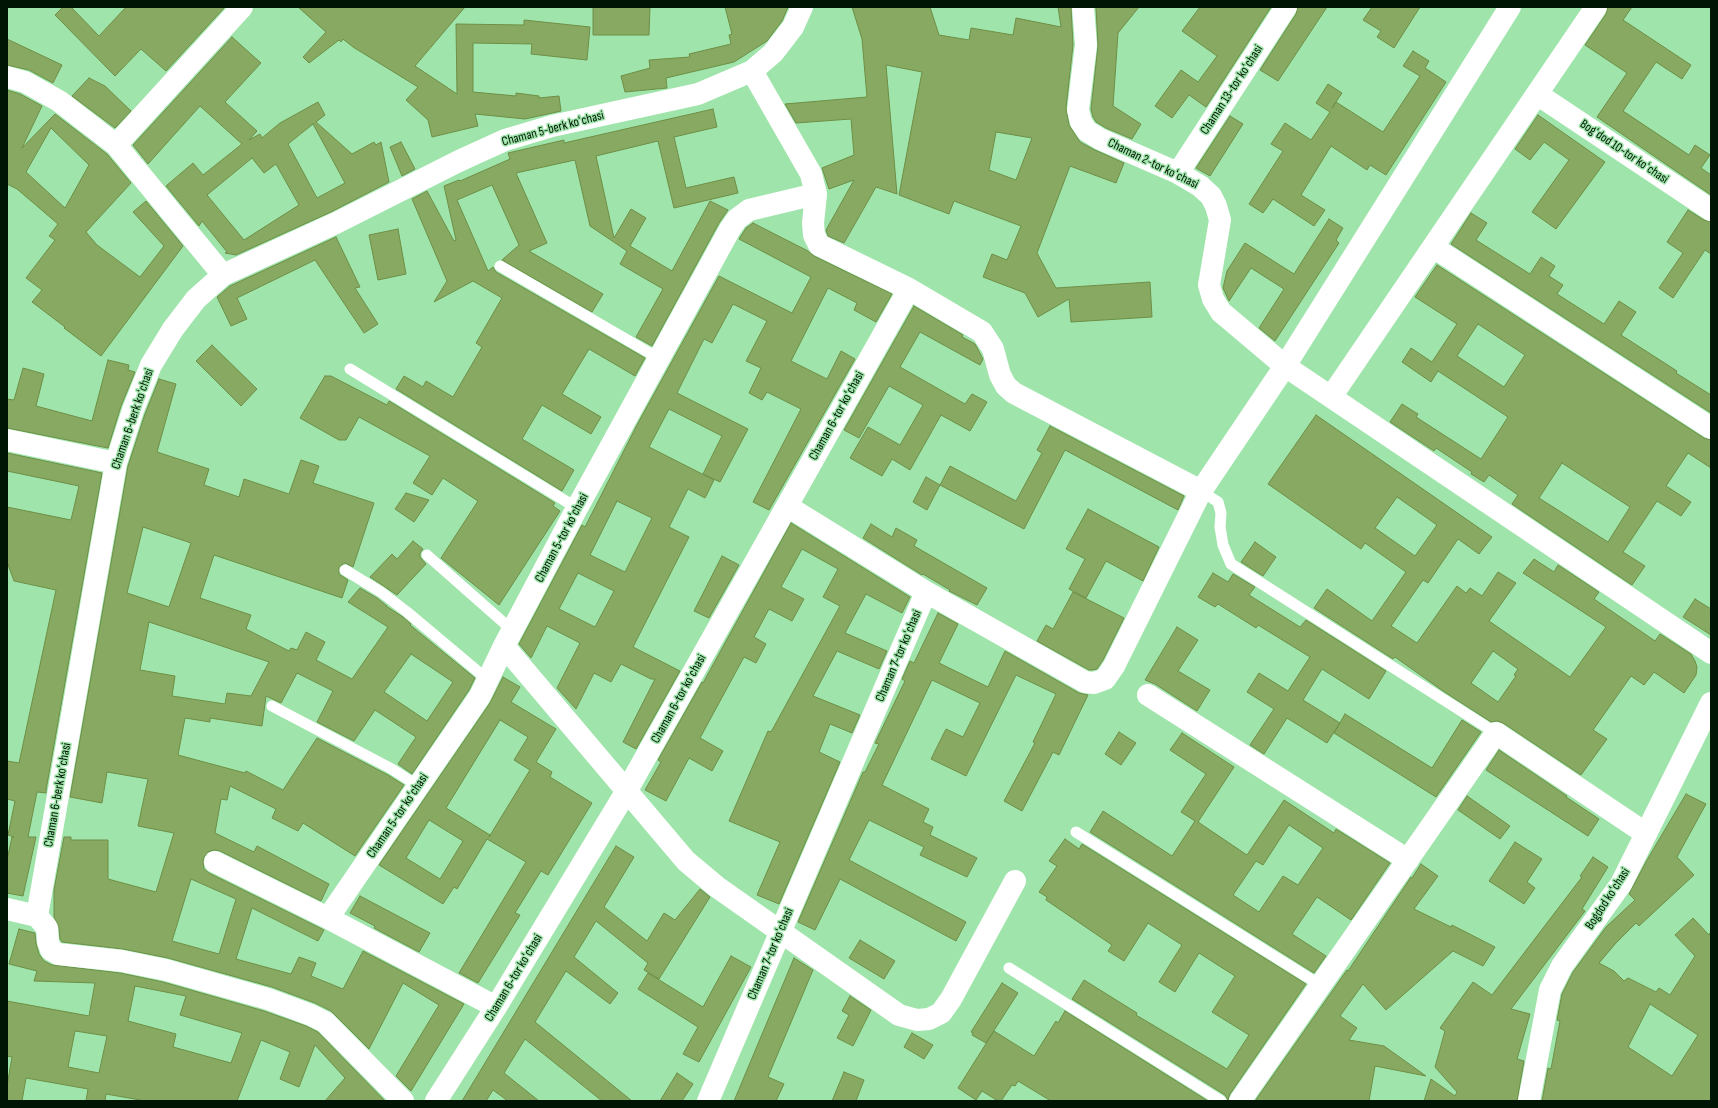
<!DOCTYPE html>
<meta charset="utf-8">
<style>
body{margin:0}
#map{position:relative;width:1718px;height:1108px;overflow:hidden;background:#9fe5ab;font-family:"Sofia Sans Condensed",sans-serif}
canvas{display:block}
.frame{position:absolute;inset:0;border:8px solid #001503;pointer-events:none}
</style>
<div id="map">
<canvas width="1718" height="1108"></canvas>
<div class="frame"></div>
</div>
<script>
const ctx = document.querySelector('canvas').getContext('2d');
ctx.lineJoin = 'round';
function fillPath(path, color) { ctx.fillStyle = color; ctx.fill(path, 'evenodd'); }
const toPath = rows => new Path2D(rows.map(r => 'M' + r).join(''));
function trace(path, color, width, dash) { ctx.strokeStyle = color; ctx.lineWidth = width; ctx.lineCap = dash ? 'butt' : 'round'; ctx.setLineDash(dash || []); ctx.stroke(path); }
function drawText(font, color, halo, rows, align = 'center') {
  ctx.font = font + ' "Sofia Sans Condensed",sans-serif'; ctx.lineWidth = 3; ctx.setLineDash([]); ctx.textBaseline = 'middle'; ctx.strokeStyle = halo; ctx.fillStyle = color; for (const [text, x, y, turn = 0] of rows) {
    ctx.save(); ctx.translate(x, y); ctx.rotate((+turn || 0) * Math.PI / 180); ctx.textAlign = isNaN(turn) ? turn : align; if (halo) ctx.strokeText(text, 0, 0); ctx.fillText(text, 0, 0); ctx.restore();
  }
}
const building = toPath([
 [63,7,71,7,99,36,126,7,225,7,166,71,141,49,115,76,55,15,63,7],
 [298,7,465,7,415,66,457,94,456,24,524,25,524,20,590,27,587,60,531,54,532,44,473,43,473,92,516,96,516,93,539,96,539,98,559,96,561,111,525,119,475,114,478,126,432,137,428,120,406,100,418,87,353,47,343,39,341,42,339,40,309,63,303,57,326,32,298,7],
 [593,7,650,7,649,35,593,35,593,7],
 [725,7,788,7,782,21,767,41,734,62,666,78,667,88,625,92,621,76,650,68,649,60,690,57,689,54,731,44,729,35,732,34,725,7],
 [852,7,930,7,939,35,969,40,971,28,1013,35,1016,18,1061,27,1058,7,1071,7,1073,45,1066,108,1069,125,1080,142,1095,150,1124,163,1116,183,1070,166,1037,253,1056,288,1150,282,1152,317,1071,322,1069,299,1038,317,1025,293,983,277,992,254,1007,260,1021,226,954,201,949,214,899,195,922,72,886,65,897,194,876,187,844,243,828,236,826,230,854,180,829,189,822,168,854,155,851,119,796,123,785,104,867,97,862,39,852,7],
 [996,132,1032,138,1016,180,989,170,996,132],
 [1096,7,1139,7,1118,33,1113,106,1141,124,1132,139,1106,128,1096,122,1093,117,1091,109,1098,46,1096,7],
 [1200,7,1271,7,1206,107,1189,95,1172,118,1155,106,1181,70,1198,82,1217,56,1182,31,1200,7],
 [1298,7,1327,7,1278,81,1260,70,1296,14,1298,7],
 [1372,7,1420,7,1394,48,1377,37,1381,31,1363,20,1372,7],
 [1608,7,1632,7,1623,20,1691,65,1682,79,1656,62,1623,111,1689,155,1695,145,1710,155,1701,168,1711,175,1711,195,1597,117,1627,73,1585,45,1606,14,1608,7],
 [232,37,261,63,225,102,257,131,249,140,260,134,262,138,280,123,318,102,325,115,316,122,352,154,374,142,376,145,381,142,389,182,331,212,236,255,225,253,227,252,202,221,199,226,166,186,193,163,203,175,242,144,200,106,148,164,133,145,232,37],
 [313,124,345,183,317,198,288,144,313,124],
 [252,158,264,173,276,164,299,205,244,240,207,195,252,158],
 [7,39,62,65,53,83,29,70,7,65,7,39],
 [1413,51,1429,61,1425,68,1446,82,1386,175,1370,165,1367,170,1331,146,1301,195,1325,210,1314,226,1273,199,1263,213,1249,204,1283,151,1271,144,1285,123,1311,140,1330,112,1316,103,1328,84,1342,93,1332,108,1336,102,1383,132,1420,76,1403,66,1413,51],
 [89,78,105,86,131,111,115,128,72,96,89,78],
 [7,90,20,94,42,106,22,148,55,114,107,154,131,183,86,232,97,245,140,277,164,246,133,212,146,201,183,246,101,356,64,328,65,327,32,302,42,290,26,278,55,240,49,236,58,224,17,189,7,184,7,90],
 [51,128,89,165,65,208,26,172,51,128],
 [713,109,717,127,674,137,686,188,734,177,738,193,674,208,658,141,596,156,614,238,631,209,646,218,630,246,672,271,710,201,728,210,719,223,652,346,636,337,663,289,620,264,627,251,590,226,575,160,516,173,547,243,529,251,603,294,592,312,502,260,519,245,492,185,457,200,488,271,493,267,496,272,645,358,635,376,589,349,562,394,601,417,591,434,542,405,522,439,574,470,562,491,396,389,404,376,423,387,426,381,453,397,482,347,476,343,502,298,473,281,434,302,447,281,412,199,427,191,454,241,456,240,444,186,459,180,460,181,510,159,508,153,564,140,564,143,713,109],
 [1538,115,1605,162,1556,229,1532,212,1569,160,1544,142,1530,160,1515,149,1538,115],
 [1230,116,1243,124,1210,176,1196,168,1230,116],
 [401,142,415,169,402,176,390,147,401,142],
 [1688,210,1704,220,1711,222,1711,254,1705,250,1673,298,1659,288,1683,253,1667,242,1688,210],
 [1471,213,1487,223,1476,240,1530,274,1541,257,1555,266,1549,276,1563,285,1557,294,1604,324,1619,301,1636,312,1621,335,1677,371,1676,373,1711,395,1711,413,1451,244,1471,213],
 [1329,219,1343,228,1336,240,1339,243,1275,341,1259,328,1284,289,1251,268,1229,301,1223,288,1227,271,1245,243,1294,274,1329,219],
 [753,223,808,251,814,256,892,294,876,322,854,310,857,303,828,288,791,361,827,379,841,351,855,359,769,510,753,502,801,409,767,392,762,400,749,393,761,368,746,361,767,321,733,304,712,343,704,339,677,393,748,429,720,482,703,474,722,436,669,409,649,447,714,480,705,498,688,489,669,527,689,537,633,647,680,671,636,749,623,742,655,679,651,679,621,664,611,682,594,673,576,709,557,688,580,643,547,626,531,658,519,644,582,525,585,527,638,423,719,276,792,313,811,277,739,239,746,228,753,223],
 [617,501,652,518,625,572,590,555,617,501],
 [578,573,614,591,595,627,559,609,578,573],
 [398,229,406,274,378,280,369,235,398,229],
 [336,237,360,287,355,288,378,324,364,333,315,260,237,298,247,319,231,326,217,297,230,286,336,237],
 [1437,265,1704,438,1711,440,1711,468,1688,453,1666,486,1691,502,1681,516,1657,501,1623,552,1645,566,1632,585,1512,504,1518,495,1489,475,1484,482,1471,474,1472,472,1436,448,1434,451,1390,422,1402,404,1418,414,1416,417,1481,459,1508,417,1438,371,1431,382,1402,362,1411,348,1432,362,1457,324,1415,297,1437,265],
 [1478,324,1525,355,1504,387,1457,356,1478,324],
 [1562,463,1630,507,1608,542,1539,498,1562,463],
 [914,306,963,335,962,337,975,344,983,359,980,365,920,332,900,367,965,404,972,394,987,402,970,431,941,415,910,470,892,459,882,476,850,458,868,427,900,445,923,405,889,386,859,438,844,430,914,306],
 [212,345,257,389,241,406,196,361,212,345],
 [108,360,129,365,128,370,135,372,121,406,108,448,7,428,7,399,14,400,23,368,44,374,36,406,92,421,108,360],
 [325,376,331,376,387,405,389,401,555,503,553,506,560,511,499,605,441,558,478,501,443,478,432,495,413,483,430,456,359,417,346,440,339,440,300,418,325,376],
 [159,379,176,384,157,452,209,469,204,485,239,497,244,479,289,494,301,460,319,466,313,483,374,503,353,567,345,563,339,567,339,574,348,580,342,598,214,555,200,598,251,615,246,629,289,651,291,648,297,650,306,632,325,642,316,660,352,679,388,627,348,602,360,588,377,598,387,606,386,606,403,617,411,624,410,625,475,678,469,690,412,774,398,764,416,737,375,710,354,741,317,722,333,691,297,673,281,703,266,696,262,726,210,718,210,722,185,718,178,755,245,773,246,771,283,790,317,738,388,775,404,785,355,856,303,823,298,831,272,818,276,809,230,786,227,800,221,799,215,833,254,852,257,846,329,884,321,901,220,851,214,850,208,852,204,857,203,862,204,869,209,873,324,930,318,941,252,908,236,959,291,974,299,957,316,963,311,976,343,989,363,951,464,1004,411,1091,396,1076,439,1005,403,983,369,1049,331,1011,315,1003,272,987,168,958,123,949,62,942,60,939,59,927,54,917,54,890,64,837,71,837,71,840,108,840,108,879,156,892,174,833,138,826,148,779,107,772,102,803,70,797,128,466,145,414,159,379],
 [143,527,191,543,169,607,127,593,143,527],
 [149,622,204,640,269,662,251,696,227,693,225,704,172,696,175,676,140,670,149,622],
 [411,654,453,682,427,721,384,692,411,654],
 [191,879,236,899,219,954,172,941,191,879],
 [1316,415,1492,537,1479,554,1458,539,1428,583,1423,580,1391,626,1417,643,1457,586,1466,593,1470,588,1482,596,1498,572,1516,583,1489,621,1570,677,1606,627,1523,573,1534,559,1554,572,1558,565,1599,592,1594,599,1655,641,1660,634,1691,654,1695,661,1697,667,1696,675,1684,693,1654,672,1644,685,1631,676,1593,730,1607,739,1581,775,1503,723,1497,721,1491,722,1443,691,1395,657,1393,659,1314,608,1327,589,1372,621,1406,572,1365,543,1361,549,1268,484,1316,415],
 [1397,497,1437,525,1415,556,1375,528,1397,497],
 [1493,651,1518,669,1514,675,1516,676,1498,702,1471,683,1493,651],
 [1050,426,1184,496,1178,510,1065,450,1024,529,940,485,950,466,1016,501,1042,453,1037,450,1050,426],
 [7,453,102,473,46,790,46,793,37,792,28,837,36,837,23,896,7,893,7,860,12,837,14,837,8,835,15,801,7,799,7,761,19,763,56,590,14,581,7,562,7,507,71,520,79,486,7,471,7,453],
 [926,477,940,485,927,510,913,502,926,477],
 [406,493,429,500,414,522,395,509,406,493],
 [1088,509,1159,547,1143,581,1106,561,1086,598,1069,589,1085,559,1066,549,1088,509],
 [791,523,910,597,902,613,866,594,845,633,887,651,879,669,837,651,813,696,860,715,852,733,830,724,819,752,840,762,779,904,757,895,780,842,729,821,768,731,771,732,840,606,823,597,838,569,802,549,781,587,804,599,792,621,769,609,754,637,766,644,756,663,744,657,700,738,723,751,712,771,689,758,666,801,645,790,661,762,658,760,702,682,703,683,791,523],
 [871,524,892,537,896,528,917,540,914,546,987,588,977,605,949,591,950,590,923,574,922,575,863,538,871,524],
 [413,541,423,549,420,553,420,557,426,564,397,595,370,577,392,554,397,559,413,541],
 [1255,542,1276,557,1263,576,1241,562,1255,542],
 [722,556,739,565,709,618,694,611,722,556],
 [1213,573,1228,582,1233,574,1255,587,1249,595,1300,627,1306,620,1386,671,1369,699,1322,669,1303,700,1340,723,1327,743,1287,718,1264,754,1250,745,1274,709,1247,692,1259,673,1288,691,1310,657,1258,625,1256,628,1218,604,1215,607,1198,597,1213,573],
 [1073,592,1124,618,1103,660,1097,669,1092,670,1089,670,1037,641,1046,625,1053,629,1073,592],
 [1695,599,1711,609,1711,635,1683,617,1695,599],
 [938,613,958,624,939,663,988,687,1005,651,1079,693,1088,695,1059,755,1053,752,1022,811,1004,801,1035,743,1033,742,1056,694,1016,675,966,776,931,759,946,729,963,737,980,703,932,680,882,785,929,809,923,822,933,827,930,835,977,858,967,877,920,855,924,847,869,820,849,860,966,922,956,941,840,879,815,930,798,922,863,772,865,772,879,744,875,743,905,681,902,679,910,661,914,663,938,613],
 [1177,627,1198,640,1178,671,1210,690,1197,711,1155,684,1145,680,1177,627],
 [503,677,520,687,511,702,556,729,536,762,552,772,550,777,592,803,548,875,541,871,515,913,520,915,478,983,459,973,526,862,487,839,457,889,454,887,443,904,379,865,490,703,503,677],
 [500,720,528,737,514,760,530,770,489,837,490,835,446,808,500,720],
 [429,820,463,841,440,879,406,858,429,820],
 [1345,714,1432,768,1462,720,1481,732,1436,797,1334,733,1345,714],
 [1119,732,1136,743,1121,765,1105,754,1119,732],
 [1182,733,1234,767,1198,822,1247,855,1284,800,1334,833,1336,829,1390,863,1351,920,1317,897,1292,934,1326,956,1314,973,1090,832,1103,811,1172,856,1195,821,1181,812,1206,774,1170,750,1182,733],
 [1289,825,1323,848,1298,885,1283,876,1259,912,1233,895,1256,861,1263,865,1289,825],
 [1499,750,1567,796,1566,797,1599,819,1588,836,1486,770,1499,750],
 [1686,794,1706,804,1677,857,1694,875,1639,926,1636,923,1616,943,1599,963,1614,971,1624,981,1628,978,1656,992,1659,988,1670,995,1695,956,1675,935,1693,918,1709,935,1711,931,1711,1101,1542,1101,1548,1068,1551,1069,1560,1021,1557,1020,1562,994,1573,972,1606,927,1635,900,1629,894,1647,860,1686,794],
 [1650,1004,1698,1035,1672,1076,1628,1047,1650,1004],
 [1467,796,1510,826,1500,839,1458,810,1467,796],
 [1065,839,1079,849,1082,844,1306,984,1230,1094,1228,1100,1225,1095,1072,999,1084,980,1137,1013,1136,1015,1227,1069,1249,1035,1212,1012,1235,976,1199,953,1175,992,1159,982,1182,945,1148,923,1124,961,1108,951,1112,945,1046,900,1047,897,1039,892,1057,866,1049,861,1065,839],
 [1515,842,1542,859,1527,882,1535,888,1524,904,1489,881,1515,842],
 [616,846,634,857,604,907,647,941,664,913,675,920,700,889,710,897,659,979,644,970,648,963,596,921,574,957,618,993,610,1004,566,971,535,1022,632,1101,602,1101,525,1039,504,1073,539,1101,508,1101,493,1090,486,1101,462,1101,616,846],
 [1593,857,1608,867,1582,909,1585,911,1511,1009,1530,1014,1517,1059,1524,1061,1517,1101,1424,1101,1431,1079,1455,1096,1457,1092,1435,1067,1445,1031,1440,1028,1473,982,1492,995,1582,877,1580,876,1593,857],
 [1421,864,1438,876,1414,909,1451,927,1452,925,1495,947,1483,966,1453,951,1386,1010,1363,984,1340,1016,1357,1028,1349,1040,1384,1046,1426,1076,1375,1066,1369,1101,1255,1101,1347,970,1348,971,1411,877,1412,878,1421,864],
 [360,896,430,933,419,952,374,928,375,926,350,913,360,896],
 [19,929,35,933,36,943,39,954,44,961,52,965,120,973,163,982,264,1011,306,1026,318,1032,385,1101,325,1101,345,1078,315,1045,299,1087,280,1079,290,1052,261,1040,237,1101,146,1101,106,1094,105,1101,86,1101,88,1089,26,1078,22,1101,7,1101,7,1086,12,1057,7,1056,7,1001,89,1016,95,983,34,981,37,971,9,964,19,929],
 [135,986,186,996,180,1015,242,1033,231,1063,173,1047,176,1034,128,1021,135,986],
 [75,1031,107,1036,99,1073,68,1067,75,1031],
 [860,940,895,961,884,979,849,958,860,940],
 [731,956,751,967,699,1062,683,1054,698,1027,638,989,648,973,703,1007,731,956],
 [794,958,813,970,768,1077,784,1084,776,1101,734,1101,794,958],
 [1002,983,1018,993,986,1043,972,1035,973,1033,971,1032,1002,983],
 [850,996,871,1010,853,1046,837,1038,849,1015,842,1011,850,996],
 [1065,1011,1208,1101,1051,1101,1018,1081,1015,1086,1012,1085,1001,1101,998,1101,982,1091,976,1100,958,1088,994,1031,1034,1056,1056,1021,1058,1023,1065,1011],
 [912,1033,933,1045,924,1059,904,1047,912,1033],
 [844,1072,864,1080,856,1101,832,1101,844,1072],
 [677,1073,693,1084,682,1101,660,1101,677,1073]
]);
const service = toPath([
 [500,266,660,359],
 [350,369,577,508],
 [1201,491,1218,502,1221,513,1220,527,1223,545,1231,564,1496,733],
 [427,555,512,630],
 [345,570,381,592,407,612,488,680],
 [272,706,392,769,418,786],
 [1076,832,1320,985],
 [1009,968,1221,1101]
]);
const minor = toPath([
 [1083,7,1086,45,1078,110,1081,122,1087,131,1100,139,1178,173,1200,186,1211,196,1216,206,1220,220,1209,285,1213,299,1221,312,1285,366,1510,7],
 [752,71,811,174,816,194,813,223,814,235,819,245,909,289,982,332,993,349,1000,375,1006,386,1014,393,1201,491],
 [7,77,25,82,59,101,116,145,223,275],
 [1537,94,1711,210],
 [116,145,242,7],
 [1178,173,1286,7],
 [1433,247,1711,428],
 [1331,397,1596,7],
 [7,440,116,463],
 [787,506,926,592],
 [504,646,686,861,717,887,899,1015,917,1020,929,1019,941,1013,951,999,1015,881],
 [1148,695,1408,860],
 [215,862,328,918,496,1007],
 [7,909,37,916],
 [328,918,480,696,504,646,577,508,730,229,737,219,749,210,816,194],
 [403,1101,325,1022,311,1015,268,999,166,970,122,961,58,954,51,950,48,942,47,928,37,916,116,463,133,410,151,365,173,329,196,299,223,275,336,223,459,161,505,140,552,126,698,94,752,71,773,53,793,27,802,7],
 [436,1101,496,1007,626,792,909,289],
 [708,1101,926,592,1085,682,1094,683,1105,679,1114,666,1201,491,1285,366,1711,653],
 [1240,1101,1496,733,1645,833],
 [1529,1101,1550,990,1562,966,1621,884,1711,703]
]);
const streetNames = [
 ["Chaman 13-tor koʻchasi",1232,90,-57],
 ["Chaman 5-berk koʻchasi",553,129,-15],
 ["Bogʻdod 10-tor koʻchasi",1624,152,34],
 ["Chaman 2-tor koʻchasi",1153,164,26],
 ["Chaman 6-tor koʻchasi",837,416,-61],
 ["Chaman 6-berk koʻchasi",133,419,-71],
 ["Chaman 5-tor koʻchasi",562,538,-62],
 ["Chaman 7-tor koʻchasi",899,656,-67],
 ["Chaman 6-tor koʻchasi",679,699,-61],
 ["Chaman 6-berk koʻchasi",58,795,-80],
 ["Chaman 5-tor koʻchasi",398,816,-56],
 ["Bogdod koʻchasi",1608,899,-57],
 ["Chaman 7-tor koʻchasi",771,954,-67],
 ["Chaman 6-tor koʻchasi",514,978,-59]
];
fillPath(building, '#88a962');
trace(building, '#6d8e45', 1);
trace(service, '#fff', 11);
trace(minor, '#fff', 22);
drawText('13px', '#001503', '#9fe5ab', streetNames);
</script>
